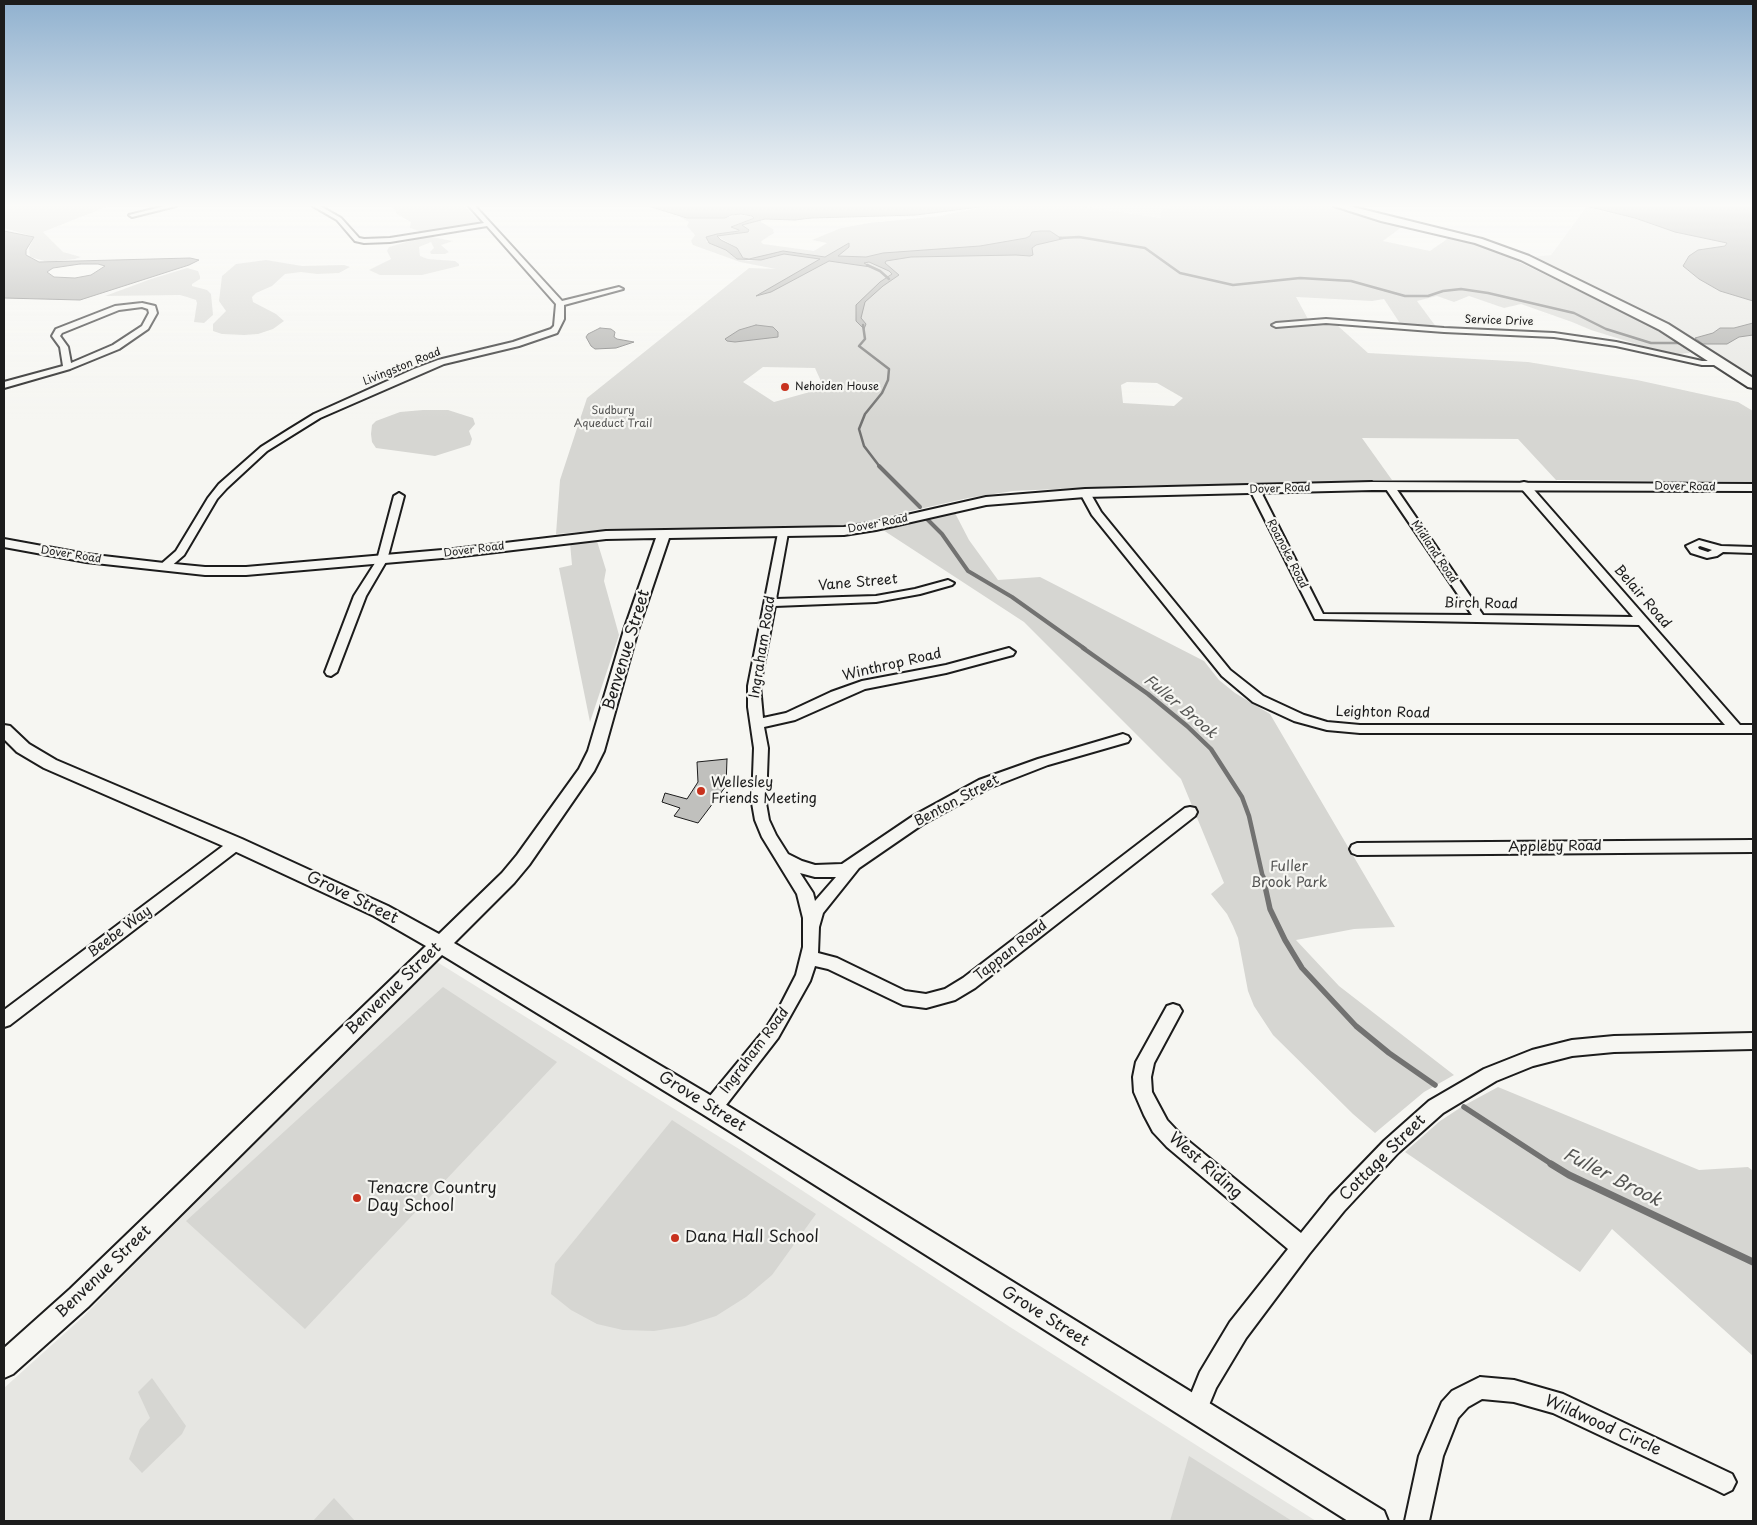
<!DOCTYPE html>
<style>
body{margin:0}
#map{position:relative;width:1757px;height:1525px;overflow:hidden;background:#f6f6f2;font-family:"Playpen Sans",sans-serif}
canvas{display:block}
.frame{position:absolute;inset:0;border:5px solid #1c1c1c;pointer-events:none}
</style>
<div id="map">
<canvas width="1757" height="1525"></canvas>
<div class="frame"></div>
</div>
<script>
const ctx = document.querySelector('canvas').getContext('2d');
ctx.lineJoin = 'round';
function fillPath(path, color) { ctx.fillStyle = color; ctx.fill(path, 'evenodd'); }
const toPath = rows => new Path2D(rows.map(r => 'M' + r).join(''));
function trace(path, color, width, dash) { ctx.strokeStyle = color; ctx.lineWidth = width; ctx.lineCap = dash ? 'butt' : 'round'; ctx.setLineDash(dash || []); ctx.stroke(path); }
function drawText(font, color, halo, rows, align = 'center') {
  ctx.font = font + ' "Playpen Sans",sans-serif'; ctx.lineWidth = 4.5; ctx.setLineDash([]); ctx.textBaseline = 'middle'; ctx.strokeStyle = halo; ctx.fillStyle = color; for (const [text, x, y, turn = 0] of rows) {
    ctx.save(); ctx.translate(x, y); ctx.rotate((+turn || 0) * Math.PI / 180); ctx.textAlign = isNaN(turn) ? turn : align; if (halo) ctx.strokeText(text, 0, 0); ctx.fillText(text, 0, 0); ctx.restore();
  }
}
const built = toPath([
 [1078,206,1292,206,1232,228],
 [1587,206,1601,211,1635,218,1684,234,1727,243,1725,246,1702,249,1691,255,1684,263,1685,267,1699,279,1720,291,1753,301,1753,378,1718,357,1681,331,1531,257,1551,255],
 [437,962,739,1149,1010,1327,1316,1521,4,1521,4,1388,84,1316,425,967]
]);
const green = toPath([
 [4,206,108,206,43,232,63,252,81,257,75,259,48,262,30,257,29,248,34,237,4,228],
 [389,206,464,206,480,222,425,233,410,228,411,222,397,214,395,209],
 [987,206,1078,206,1161,218,1160,214,1164,209,1171,206,1330,206,1403,226,1383,241,1430,251,1450,237,1494,250,1660,330,1686,347,1690,353,1678,354,1649,348,1591,330,1572,322,1521,304,1504,308,1469,296,1454,302,1437,296,1417,301,1437,328,1401,325,1384,299,1372,301,1296,297,1308,319,1315,325,1337,325,1368,353,1528,362,1637,380,1738,402,1753,411,1753,482,1556,480,1518,439,1362,438,1392,480,1243,485,1144,485,1013,491,968,498,845,526,602,530,556,534,560,480,587,398,749,268,776,269,740,262,693,245,691,241,695,235,687,226,689,222,680,217,714,218,725,218,735,215,752,216,754,218,752,219,731,227,739,230,739,231,724,233,706,241,726,250,735,258,749,261,767,259,784,254,804,256,808,254,783,251,759,258,746,259,741,256,737,248,717,236,748,232,750,231,742,225,761,220,761,222,773,229,774,233,763,240,761,242,763,244,814,251,827,243,812,240,841,228,869,223,940,216],
 [763,367,815,368,824,388,774,402,743,382],
 [1127,382,1157,383,1183,398,1174,406,1123,403,1121,385],
 [427,236,453,241,441,245,449,252,445,254,431,254,430,252,434,248,431,242,419,247,420,256,428,259,455,261,459,264,459,266,422,275,380,275,369,270,391,259,387,251,389,247],
 [266,260,302,266,344,265,350,267,339,273,317,274,301,272,285,274,272,286,256,293,252,297,253,302,276,314,284,321,273,329,258,334,244,335,222,334,213,331,213,324,226,311,219,301,222,276,236,264],
 [187,268,198,271,200,276,200,279,192,284,192,286,207,290,211,294,213,315,204,323,194,322,197,303,196,300,187,297,180,295,105,296,151,279],
 [423,410,448,410,473,418,475,424,469,431,472,439,470,445,435,456,376,448,372,442,371,434,372,425,376,421,400,412],
 [955,513,969,540,998,580,1040,577,1204,661,1219,680,1235,693,1270,714,1395,927,1354,929,1296,940,1339,986,1454,1075,1424,1092,1375,1133,1353,1114,1273,1035,1254,1006,1248,991,1238,938,1233,926,1227,914,1211,894,1224,883,1181,779,1024,622,883,530],
 [597,541,606,570,604,581,619,635,590,722,559,568,572,565,570,543],
 [443,987,557,1062,305,1329,186,1221],
 [1498,1087,1699,1170,1748,1167,1753,1171,1753,1356,1612,1229,1580,1272,1405,1152,1440,1121,1463,1106],
 [672,1120,816,1214,772,1275,746,1297,716,1316,685,1326,654,1331,623,1330,597,1324,571,1310,551,1294,555,1264],
 [152,1378,186,1426,182,1434,142,1473,129,1459,140,1429,150,1418,138,1392],
 [1189,1456,1292,1521,1170,1521],
 [334,1498,355,1521,313,1521]
]);
const water = toPath([
 [648,206,987,206,916,215,811,218,795,220,765,219,742,225,749,230,748,232,717,236,721,240,737,248,743,258,749,259,783,251,825,257,849,243,849,247,838,256,866,257,883,253,980,246,1026,238,1030,236,1032,232,1040,231,1050,231,1059,237,1066,238,1036,245,1032,248,1033,255,1030,256,1016,255,911,257,886,261,885,263,899,275,883,286,865,302,861,318,866,324,864,329,856,321,856,305,880,282,892,274,889,271,869,262,864,263,871,267,829,261,771,292,756,296,820,259,784,254,761,260,737,259,726,250,709,243,706,237,717,234,739,231,739,230,731,227,752,219,754,218,752,216,741,214,731,215,725,218,687,218,648,206],
 [1586,206,1753,206,1753,301,1720,291,1699,279,1683,266,1689,256,1698,250,1725,246,1727,243,1675,232,1635,218,1586,206],
 [4,231,34,237,26,250,26,255,39,262,190,258,199,260,189,265,80,300,4,298,4,231],
 [80,264,98,264,105,266,91,275,75,278,54,277,47,272,53,268,80,264],
 [1753,323,1753,335,1739,337,1727,344,1703,344,1695,338,1713,333,1720,328,1734,328,1753,323],
 [756,325,773,327,778,332,778,337,735,342,727,341,725,339,739,330,756,325],
 [600,328,611,329,615,332,614,337,617,339,634,342,616,348,595,349,591,346,586,337,588,334,600,328]
]);
const streamFar4 = toPath([
 [1060,238,1079,237,1145,248,1180,273,1233,285,1300,278,1351,281,1405,296,1428,296,1443,291,1461,289,1488,293,1574,313,1606,329,1651,343,1680,343],
 [867,265,880,271,889,279],
 [863,325,865,339,859,346,889,369,888,380,882,393,865,414,859,429,864,446,880,467]
]);
const streamFar3 = toPath([
 [879,466,920,507],
 [927,519,942,534,968,571,1012,597,1085,649]
]);
const streamFar2 = toPath([
 [1083,648,1148,694,1187,726,1211,749,1242,797,1249,816,1263,878]
]);
const streamFar1 = toPath([
 [1263,877,1270,909,1285,940,1302,968,1356,1026,1389,1053,1435,1085],
 [1464,1107,1553,1165]
]);
const stream = toPath([
 [1551,1164,1569,1175,1753,1262]
]);
const building = toPath([
 [727,759,726,786,698,823,674,816,680,808,662,802,665,793,687,799,698,782,697,762,727,759]
]);
const minor = toPath([
 [165,206,176,206,132,217,129,215,165,206],
 [313,206,320,206,341,218,359,238,364,239,390,238,484,223,469,206,475,206,562,301,619,287,623,289,564,305,564,319,557,333,519,346,444,364,320,418,267,451,227,488,217,499,184,555,168,569,160,569,158,567,160,565,176,551,208,498,219,484,261,447,288,430,314,414,414,369,438,360,513,342,551,329,554,326,556,304,487,226,390,242,364,243,355,241,337,220,313,206],
 [142,303,155,306,157,313,148,329,119,349,70,369,4,388,4,382,63,366,60,347,52,336,56,329,115,306,142,303],
 [142,307,148,309,149,313,142,326,113,345,71,363,68,347,60,336,62,333,119,310,142,307],
 [1326,319,1444,328,1554,333,1616,342,1702,361,1720,361,1724,363,1720,365,1702,365,1616,346,1554,337,1444,332,1326,323,1276,327,1272,325,1276,323,1326,319],
 [1524,482,1528,483,1740,725,1753,725,1753,733,1360,733,1327,730,1294,721,1253,702,1222,676,1092,515,1080,493,1085,490,1089,491,1101,512,1230,670,1263,696,1304,715,1327,722,1360,725,1725,725,1639,625,1315,619,1250,490,1255,487,1260,490,1323,614,1472,615,1384,486,1389,483,1393,484,1483,615,1633,617,1520,487,1520,483,1524,482],
 [399,493,404,496,387,560,366,596,337,672,331,676,327,675,325,672,354,596,377,560,394,496,399,493],
 [783,530,788,533,776,599,876,596,915,589,948,580,954,583,952,585,920,594,876,602,775,606,760,686,763,718,786,713,831,692,862,681,946,665,1009,648,1015,652,1013,655,946,673,865,689,795,720,764,727,768,748,766,803,769,820,776,835,788,854,802,861,815,865,842,864,913,816,979,780,1038,759,1123,734,1128,736,1130,739,1128,742,1048,765,989,788,923,824,859,868,823,913,819,927,818,953,837,958,905,991,926,994,945,989,963,978,1185,808,1190,807,1195,808,1197,812,1195,816,975,988,955,1000,926,1008,903,1005,828,969,815,966,810,981,778,1038,719,1114,712,1117,705,1114,703,1108,705,1102,766,1028,780,1006,796,975,803,947,803,918,797,894,762,837,755,820,752,803,754,748,748,707,748,686,778,533,783,530],
 [800,873,815,877,836,877,815,901,813,893,800,873],
 [1699,540,1721,546,1753,547,1753,553,1723,552,1717,556,1707,558,1691,553,1686,546,1699,540],
 [1700,546,1712,550,1708,552,1699,549,1698,547,1700,546],
 [236,838,241,840,243,844,241,848,10,1025,4,1027,4,1010,231,840,236,838],
 [1753,840,1753,852,1357,855,1352,853,1350,849,1352,845,1357,843,1753,840],
 [1173,1004,1179,1006,1182,1011,1154,1063,1151,1077,1152,1092,1167,1120,1181,1135,1301,1233,1330,1197,1384,1141,1429,1101,1484,1069,1532,1050,1572,1040,1614,1036,1753,1033,1753,1049,1614,1052,1572,1056,1533,1066,1496,1081,1443,1113,1398,1153,1344,1211,1309,1254,1246,1338,1216,1388,1204,1417,1196,1420,1188,1417,1185,1409,1200,1372,1230,1322,1288,1249,1167,1147,1153,1132,1144,1115,1134,1092,1133,1077,1136,1062,1167,1006,1173,1004],
 [1480,1377,1514,1380,1563,1394,1732,1474,1736,1482,1732,1490,1724,1494,1716,1490,1553,1413,1514,1402,1482,1399,1468,1407,1458,1418,1443,1456,1429,1521,1405,1521,1419,1456,1442,1402,1452,1391,1480,1377]
]);
const tertiary = toPath([
 [1372,482,1753,484,1753,491,1372,490,1085,497,986,505,876,530,844,535,669,538,638,630,604,751,594,771,529,865,514,883,454,943,720,1101,1384,1511,1388,1521,1348,1521,704,1115,442,955,88,1307,13,1374,4,1378,4,1348,70,1289,426,946,374,916,230,849,44,768,17,752,4,739,4,725,10,726,29,744,56,760,242,839,388,906,439,934,502,873,517,855,579,769,588,751,624,630,656,538,606,539,454,557,246,575,205,575,86,562,4,547,4,539,86,554,164,563,205,567,246,567,454,549,606,531,844,527,876,522,986,497,1085,489,1372,482]
]);
const primary = toPath([
 [1334,206,1349,206,1482,239,1529,256,1668,324,1753,378,1753,388,1748,387,1660,330,1521,260,1475,243,1381,221,1334,206]
]);
const markers = [
 [785,387,5,"#c8321e"],
 [701,791,5,"#c8321e"],
 [357,1198,5,"#c8321e"],
 [675,1238,5,"#c8321e"]
];
const farStreetnames = [
 ["Service Drive",1499,321,2],
 ["Livingston Road",402,367,-22],
 ["Dover Road",1685,487,1],
 ["Dover Road",1280,489,-2],
 ["Dover Road",878,524,-11],
 ["Dover Road",474,550,-7],
 ["Midland Road",1434,552,56],
 ["Roanoke Road",1287,554,63],
 ["Dover Road",71,555,9]
];
const farPoinames = [
 ["Nehoiden House",795,387]
];
const farParknames = [
 ["Sudbury",613,411],
 ["Aqueduct Trail",613,424]
];
const streetNames = [
 ["Vane Street",858,583,-5],
 ["Belair Road",1642,597,49],
 ["Birch Road",1481,604,1],
 ["Ingraham Road",763,647,-81],
 ["Winthrop Road",892,665,-13],
 ["Leighton Road",1383,713,1],
 ["Benton Street",957,801,-28],
 ["Appleby Road",1555,847,-1],
 ["Beebe Way",120,932,-37],
 ["Tappan Road",1011,951,-38],
 ["Ingraham Road",755,1051,-53]
];
const poiNames = [
 ["Wellesley",711,783],
 ["Friends Meeting",711,799]
];
const parkNames = [
 ["Fuller",1289,867],
 ["Brook Park",1289,883]
];
const waterNames = [
 ["Fuller Brook",1180,707,40]
];
const nearStreetnames = [
 ["Benvenue Street",627,650,-73],
 ["Grove Street",352,898,26],
 ["Benvenue Street",394,989,-44],
 ["Grove Street",702,1102,32],
 ["Cottage Street",1383,1158,-45],
 ["West Riding",1205,1166,41],
 ["Benvenue Street",104,1272,-44],
 ["Grove Street",1045,1317,32],
 ["Wildwood Circle",1603,1426,24]
];
const nearPoinames = [
 ["Tenacre Country",367,1189],
 ["Day School",367,1207],
 ["Dana Hall School",685,1238]
];
const nearWaternames = [
 ["Fuller Brook",1612,1178,27]
];
fillPath(built, '#e6e6e2');
fillPath(green, '#d6d6d2');
fillPath(water, '#acaca9');
trace(water, '#727271', 1);
trace(streamFar4, '#727271', 2.5);
trace(streamFar3, '#727271', 4);
trace(streamFar2, '#727271', 4.5);
trace(streamFar1, '#727271', 5.5);
trace(stream, '#727271', 7);
fillPath(building, '#c0c0bd');
trace(building, '#1c1c1c', 1);
trace(minor, '#1c1c1c', 4);
trace(tertiary, '#1c1c1c', 4);
trace(primary, '#1c1c1c', 4);
fillPath(minor, '#f6f6f2');
fillPath(tertiary, '#f6f6f2');
fillPath(primary, '#f6f6f2');
const sky = ctx.createLinearGradient(0, 0, 0, 419);
sky.addColorStop(0, '#90b1cf');
sky.addColorStop(0.49, '#fbfbf9');
sky.addColorStop(1, '#fbfbf900');
ctx.fillStyle = sky;
ctx.fillRect(0, 0, 1757, 419);
for (const [x, y, r, color] of markers) { const dot = new Path2D(); dot.arc(x, y, r, 0, 2 * Math.PI); ctx.fillStyle = color; ctx.fill(dot); trace(dot, '#f6f6f2', 2); }
drawText('11px', '#1c1c1c', '#f6f6f2', farStreetnames);
drawText('11px', '#1c1c1c', '#f6f6f2', farPoinames, 'left');
drawText('11px', '#545453', '#f6f6f2', farParknames);
drawText('14px', '#1c1c1c', '#f6f6f2', streetNames);
drawText('14px', '#1c1c1c', '#f6f6f2', poiNames, 'left');
drawText('14px', '#545453', '#f6f6f2', parkNames);
drawText('italic 15px', '#565654', '#f6f6f2', waterNames);
drawText('16px', '#1c1c1c', '#f6f6f2', nearStreetnames);
drawText('16px', '#1c1c1c', '#f6f6f2', nearPoinames, 'left');
drawText('italic 18px', '#565654', '#f6f6f2', nearWaternames);
</script>
